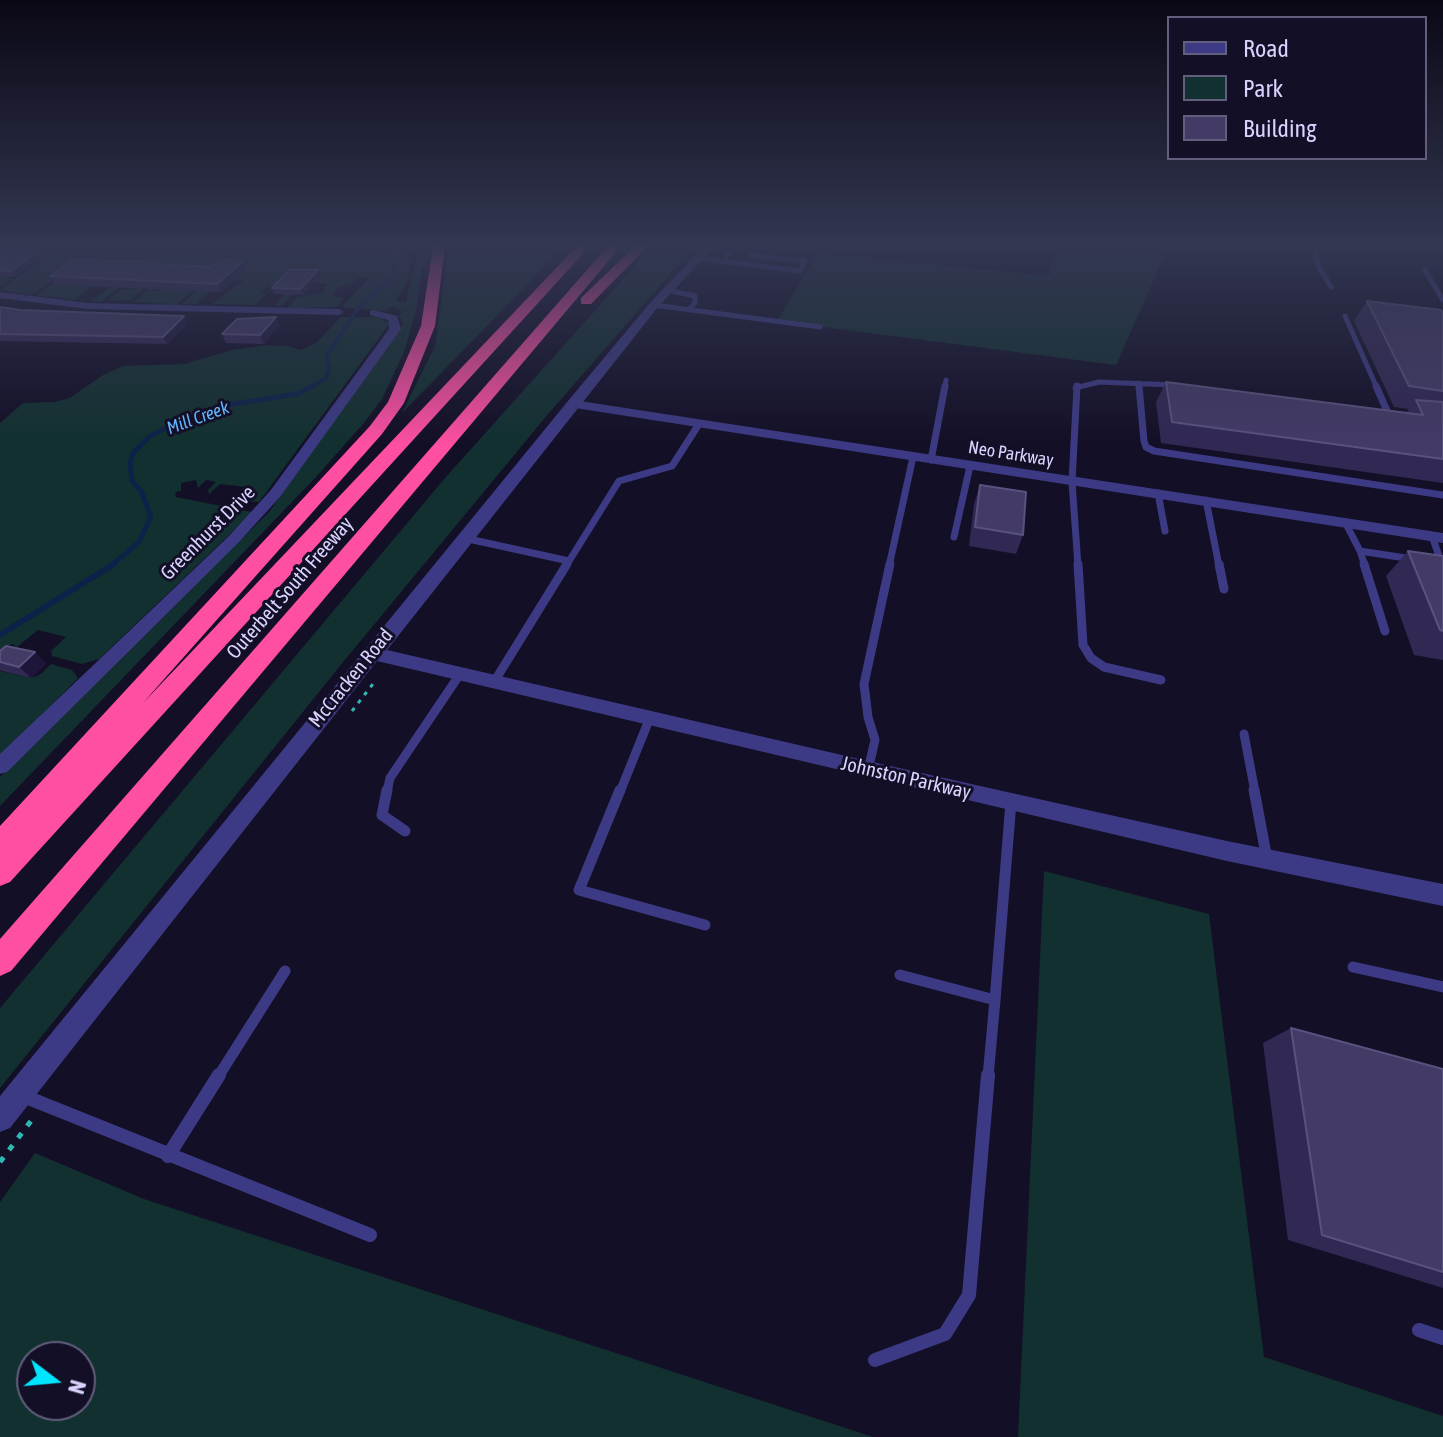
<!DOCTYPE html>
<style>
body{margin:0}
#map{position:relative;width:1443px;height:1437px;overflow:hidden;background:#130f26;font-family:"Asap Condensed",sans-serif}
canvas{display:block}
.legend{position:absolute;left:1167px;top:16px;width:260px;height:144px;box-sizing:border-box;background:#130f26;border:2px solid #625e7d;margin:0;padding:10px 14px;list-style:none;font-size:24px;color:#d9d4ff}
.legend li{display:flex;align-items:center;gap:16px;height:40px}
.legend b{width:40px;border:2px solid #625e7d}
.north{position:absolute;left:16px;top:1341px;width:80px;height:80px;box-sizing:border-box;background:#130f26;border:2px solid #625e7d;border-radius:50%;rotate:106deg;font-size:22px;font-weight:700;line-height:32px;text-align:center;color:#d9d4ff}
.north::after{content:'';display:block;margin:auto;width:28px;height:36px;background:#00e5ff;clip-path:polygon(50% 0,100% 100%,50% 72%,0 100%)}
</style>
<div id="map">
<canvas width="1443" height="1437"></canvas>
<ul class="legend">
<li><b style="height:10px;background:#3d3a85"></b>Road</li>
<li><b style="height:22px;background:#12302f"></b>Park</li>
<li><b style="height:22px;background:#433a66"></b>Building</li>
</ul>
<div class="north">N</div>
</div>
<script>
const ctx = document.querySelector('canvas').getContext('2d');
ctx.lineJoin = 'round';
function fillPath(path, color) { ctx.fillStyle = color; ctx.fill(path, 'evenodd'); }
const toPath = rows => new Path2D(rows.map(r => 'M' + r).join(''));
function trace(path, color, width, dash) { ctx.strokeStyle = color; ctx.lineWidth = width; ctx.lineCap = dash ? 'butt' : 'round'; ctx.setLineDash(dash || []); ctx.stroke(path); }
function drawText(font, color, halo, rows, align = 'center') {
  ctx.font = font + ' "Asap Condensed",sans-serif'; ctx.lineWidth = 6; ctx.setLineDash([]); ctx.textBaseline = 'middle'; ctx.strokeStyle = halo; ctx.fillStyle = color; for (const [text, x, y, turn = 0] of rows) {
    ctx.save(); ctx.translate(x, y); ctx.rotate((+turn || 0) * Math.PI / 180); ctx.textAlign = isNaN(turn) ? turn : align; if (halo) ctx.strokeText(text, 0, 0); ctx.fillText(text, 0, 0); ctx.restore();
  }
}
const green = toPath([
 [0,246,414,246,408,279,396,301,406,302,419,246,429,246,427,264,422,269,416,310,404,352,382,399,363,424,316,477,0,806,0,777,269,512,403,324,399,316,402,312,393,306,385,311,342,307,369,278,357,278,351,284,339,287,332,296,344,298,337,307,297,307,334,309,287,308,297,297,323,293,327,284,314,282,321,274,312,274,281,306,274,306,297,280,268,286,261,293,266,294,255,305,212,304,243,281,236,279,246,269,217,285,197,304,182,304,204,284,183,290,192,291,177,304,194,306,132,304,173,304,134,302,153,285,150,289,160,291,176,278,167,270,130,300,107,301,121,289,136,289,165,262,143,267,101,302,90,301,123,279,103,277,75,300,36,295,64,276,59,277,32,295,12,292,1,289,45,258,38,258,7,276,5,279,12,279,0,287],
 [449,246,565,246,402,413,435,346],
 [653,246,699,246,671,273,549,413,344,661,0,1088,0,1008,445,478],
 [1055,246,1169,246,1116,365,777,321,818,253,1049,276],
 [341,317,377,317,390,323,259,502,236,501,245,487,220,484,209,494,208,490,216,482,206,480,198,488,196,480,181,483,181,491,175,492,176,497,252,512,227,537,99,659,82,664,52,656,51,651,66,637,38,630,17,647,12,644,0,652,0,423,23,403,54,402,70,398,103,375,123,366,185,364,232,350,267,345,288,346,301,350,316,343],
 [51,664,72,670,78,678,0,757,0,671,31,678,41,674],
 [1044,871,1209,914,1264,1357,1443,1416,1443,1437,1018,1437],
 [35,1153,144,1199,873,1437,0,1437,0,1202],
 [32,1357,80,1357,80,1405,32,1405]
]);
const streamFar2 = toPath([
 [309,388,325,379,329,371,327,355,358,308,392,277,395,246]
]);
const streamFar1 = toPath([
 [111,566,139,542,151,517,141,491,132,481,130,464,133,453,150,436,164,429,175,428,220,406,297,394,313,386]
]);
const stream = toPath([
 [0,635,114,564]
]);
const pathFar1 = toPath([
 [352,711,376,680]
]);
const path = toPath([
 [0,1162,34,1117]
]);
const serviceFar4 = toPath([
 [815,246,851,249,852,246],
 [1314,246,1318,265,1331,287],
 [697,258,800,271,805,261,749,255],
 [722,262,731,251],
 [1425,270,1443,300],
 [667,290,695,296,695,303,688,310],
 [654,305,820,327],
 [1345,316,1377,388],
 [1139,383,1139,388],
 [945,388,946,380],
 [1075,388,1099,382,1174,385]
]);
const serviceFar3 = toPath([
 [1077,386,1072,482,1078,566],
 [1139,386,1144,441,1146,447,1154,451,1443,495],
 [1376,386,1388,413],
 [931,460,945,386],
 [1158,493,1165,531],
 [1206,500,1219,566],
 [1345,522,1360,551,1412,559],
 [954,537,970,466],
 [464,538,569,561],
 [1360,551,1365,566],
 [1431,561,1440,559,1432,536],
 [566,566,619,481,672,466,699,424],
 [889,566,913,457]
]);
const serviceFar2 = toPath([
 [1078,564,1083,645,1091,658,1104,667,1161,680],
 [1219,564,1224,589],
 [1364,564,1385,631],
 [494,682,567,564],
 [1244,734,1255,792],
 [868,770,875,740,868,717,864,684,890,564],
 [387,792,390,778,460,674],
 [620,792,649,720]
]);
const serviceFar1 = toPath([
 [387,790,382,815,405,831],
 [620,790,579,890,705,925],
 [1254,790,1267,859],
 [1353,967,1443,987],
 [900,975,995,1000,1011,802],
 [218,1077,285,971],
 [988,1077,995,1000]
]);
const service = toPath([
 [21,1095,370,1235],
 [168,1156,219,1075],
 [1419,1330,1443,1338],
 [875,1360,945,1334,969,1295,988,1075]
]);
const minor = toPath([
 [0,292,88,303,339,309,344,312,339,315,88,309,0,298,0,292],
 [374,310,397,316,401,329,280,497,239,542,7,772,0,774,0,754,229,536,270,491,389,329,388,320,370,315,370,311,374,310],
 [573,400,1443,533,1443,543,569,407,567,404,573,400]
]);
const tertiary = toPath([
 [704,246,715,246,658,307,387,650,868,761,1227,841,1443,884,1443,906,1227,861,377,661,10,1128,0,1132,0,1096,568,401,650,303,704,246]
]);
const motorway = toPath([
 [433,246,445,246,435,326,404,403,382,434,142,704,577,246,590,246,10,882,0,886,0,826,370,426,388,402,421,326,433,246],
 [608,246,621,246,11,971,0,976,0,939,608,246],
 [635,246,648,246,591,304,581,304,581,298,635,246]
]);
const wall = toPath([
 [0,246,34,250,32,252,42,258,15,277,0,276],
 [783,246,806,246,802,255,783,253],
 [243,261,247,269,221,292,56,285,50,276,160,264,211,267],
 [321,276,303,295,274,294,272,288],
 [1367,301,1443,313,1443,483,1161,443,1156,402,1166,382,1406,413,1409,409,1394,407,1354,321],
 [0,307,20,310,184,316,188,323,167,344,0,341],
 [276,317,279,326,264,344,226,343,222,334],
 [980,485,1023,535,1016,554,969,546,974,504],
 [1408,551,1443,556,1443,660,1414,655,1386,576],
 [0,651,46,663,31,678,2,671,0,670],
 [1291,1028,1443,1069,1443,1288,1288,1240,1263,1043]
]);
const shadedWall = toPath([
 [29,246,31,246,34,250,24,257,21,251],
 [38,252,42,258,15,277,11,271],
 [243,261,247,269,221,292,217,284],
 [318,270,321,276,303,295,300,289],
 [184,316,188,323,167,344,163,337],
 [276,317,279,326,264,344,260,335],
 [35,652,46,663,31,678,19,667]
]);
const building = toPath([
 [0,246,29,246,21,251,38,252,11,271,0,271,0,246],
 [73,260,158,262,156,264,211,267,219,260,243,261,217,284,50,276,73,260],
 [289,270,318,270,300,289,272,288,289,270],
 [1367,301,1441,310,1443,313,1443,391,1409,386,1367,301],
 [0,307,20,310,184,316,163,337,0,334,0,307],
 [276,317,260,335,222,334,237,319,276,317],
 [1166,382,1423,415,1416,400,1443,402,1443,459,1172,422,1166,382],
 [980,485,1026,492,1023,535,975,527,980,485],
 [1408,551,1443,556,1443,631,1440,630,1408,551],
 [6,646,35,652,19,667,0,662,0,651,6,646],
 [1291,1028,1443,1069,1443,1272,1322,1235,1291,1028]
]);
const farWaternames = [
 ["Mill Creek",198,418,-20]
];
const farStreetnames = [
 ["Neo Parkway",1011,454,9]
];
const streetNames = [
 ["Greenhurst Drive",208,533,-45],
 ["Outerbelt South Freeway",290,588,-49],
 ["McCracken Road",351,678,-51],
 ["Johnston Parkway",906,778,13]
];
fillPath(green, '#12302f');
trace(streamFar2, '#0c2248', 4);
trace(streamFar1, '#0c2248', 5);
trace(stream, '#0c2248', 6);
trace(pathFar1, '#2fb8b0', 3, [4, 6]);
trace(path, '#2fb8b0', 5, [6, 9]);
trace(serviceFar4, '#3d3a85', 5);
trace(serviceFar3, '#3d3a85', 7);
trace(serviceFar2, '#3d3a85', 9);
trace(serviceFar1, '#3d3a85', 11);
trace(service, '#3d3a85', 14);
fillPath(minor, '#3d3a85');
fillPath(tertiary, '#3d3a85');
fillPath(motorway, '#ff4fa3');
fillPath(wall, '#312854');
fillPath(shadedWall, '#1d163a');
fillPath(building, '#433a66');
trace(building, '#5a527e', 2);
const sky = ctx.createLinearGradient(0, 0, 0, 447);
sky.addColorStop(0, '#0a0815');
sky.addColorStop(0.55, '#333752');
sky.addColorStop(1, '#33375200');
ctx.fillStyle = sky;
ctx.fillRect(0, 0, 1443, 447);
drawText('italic 18px', '#62b6ff', '#130f26', farWaternames);
drawText('18px', '#d9d4ff', '#130f26', farStreetnames);
drawText('20px', '#d9d4ff', '#130f26', streetNames);
</script>
